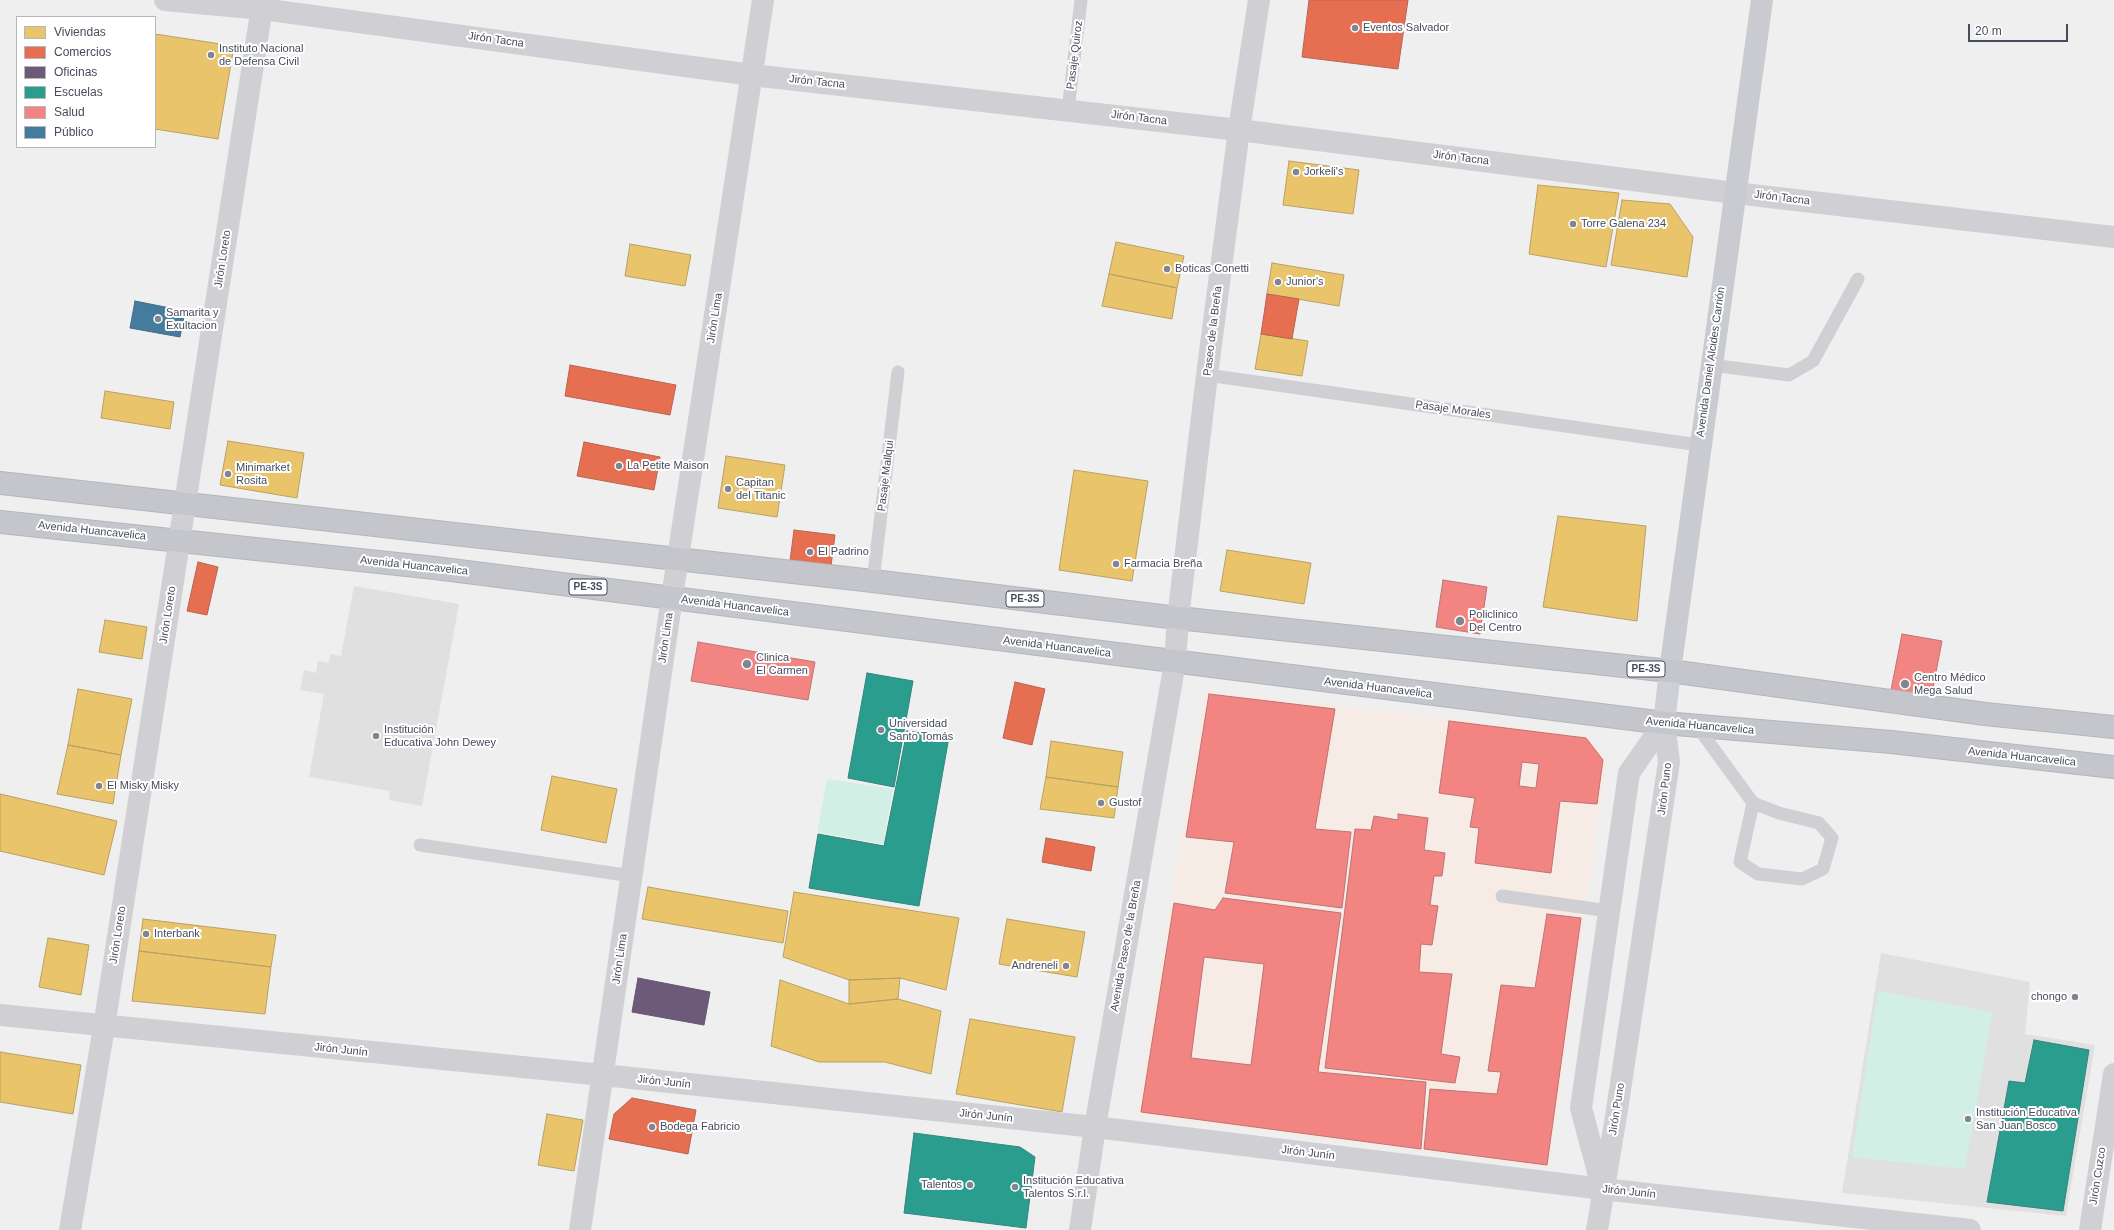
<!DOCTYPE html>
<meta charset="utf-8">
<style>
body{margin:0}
#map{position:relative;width:2114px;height:1230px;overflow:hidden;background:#efefef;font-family:Helvetica,sans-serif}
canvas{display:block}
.legend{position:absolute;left:16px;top:16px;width:140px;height:132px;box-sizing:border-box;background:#fff;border:1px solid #b5b7bd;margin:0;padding:5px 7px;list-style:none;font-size:12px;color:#464c5b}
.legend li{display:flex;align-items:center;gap:8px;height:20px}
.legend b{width:20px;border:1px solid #b5b7bd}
.scale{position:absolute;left:1968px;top:24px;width:100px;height:18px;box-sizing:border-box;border:2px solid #464c5b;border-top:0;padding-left:5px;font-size:12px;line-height:14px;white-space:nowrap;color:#464c5b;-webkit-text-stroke:3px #fff;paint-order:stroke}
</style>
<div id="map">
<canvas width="2114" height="1230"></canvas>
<ul class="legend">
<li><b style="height:11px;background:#e9c46a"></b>Viviendas</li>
<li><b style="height:11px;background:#e76f51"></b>Comercios</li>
<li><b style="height:11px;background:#6d597a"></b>Oficinas</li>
<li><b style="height:11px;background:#2a9d8f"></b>Escuelas</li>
<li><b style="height:11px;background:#f28482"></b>Salud</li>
<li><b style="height:11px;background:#457b9d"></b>Público</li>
</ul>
<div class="scale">20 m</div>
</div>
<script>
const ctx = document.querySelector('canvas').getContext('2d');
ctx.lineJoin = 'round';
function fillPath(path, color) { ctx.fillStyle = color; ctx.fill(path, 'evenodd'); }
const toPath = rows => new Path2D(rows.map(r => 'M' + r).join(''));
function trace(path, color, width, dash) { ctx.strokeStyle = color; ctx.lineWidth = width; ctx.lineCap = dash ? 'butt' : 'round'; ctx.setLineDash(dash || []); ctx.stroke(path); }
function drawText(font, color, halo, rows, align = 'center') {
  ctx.font = font + ' Helvetica,sans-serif'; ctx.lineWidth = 4; ctx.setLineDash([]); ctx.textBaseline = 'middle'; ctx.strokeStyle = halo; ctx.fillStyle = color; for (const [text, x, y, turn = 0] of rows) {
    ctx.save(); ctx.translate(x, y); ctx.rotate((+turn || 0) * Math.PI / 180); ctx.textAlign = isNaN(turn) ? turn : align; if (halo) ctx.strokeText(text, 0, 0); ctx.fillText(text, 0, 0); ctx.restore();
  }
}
const education = toPath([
 [354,586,459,604,422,806,389,800,390,791,309,777,324,694,300,690,304,670,316,673,318,661,329,663,330,654,341,656],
 [1881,953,2030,982,2025,1034,2095,1045,2066,1216,1842,1193]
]);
const medical = toPath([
 [1205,690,1587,735,1607,759,1549,1168,1136,1115]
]);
const green = toPath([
 [827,779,893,789,883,844,817,832],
 [1878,991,1992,1012,1965,1169,1852,1157]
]);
const homes = toPath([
 [155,34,234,46,218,139,155,129,155,34],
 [1289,161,1359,170,1353,214,1283,205,1289,161],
 [1538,185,1619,193,1606,267,1529,254,1538,185],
 [1622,200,1670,204,1693,237,1687,277,1611,265,1622,200],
 [1116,242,1184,256,1177,288,1109,274,1116,242],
 [630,244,691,255,685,286,625,276,630,244],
 [1272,263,1344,275,1339,306,1267,294,1272,263],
 [1109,274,1177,288,1172,319,1102,306,1109,274],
 [1261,334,1308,341,1302,376,1255,369,1261,334],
 [105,391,174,402,170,429,101,418,105,391],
 [228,441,304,453,297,498,220,485,228,441],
 [726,456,785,465,777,517,718,508,726,456],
 [1074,470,1148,481,1132,581,1059,570,1074,470],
 [1558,516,1646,526,1637,621,1543,607,1558,516],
 [1227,550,1311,563,1304,604,1220,591,1227,550],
 [105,620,147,627,142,659,99,652,105,620],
 [78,689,132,699,121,755,68,745,78,689],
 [1051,741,1123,752,1118,787,1046,777,1051,741],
 [68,745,121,755,113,804,57,794,68,745],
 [552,776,617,789,606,843,541,830,552,776],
 [1046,777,1118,787,1114,818,1040,809,1046,777],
 [0,794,117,821,104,875,0,851,0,794],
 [648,887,788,911,783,943,642,919,648,887],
 [794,892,959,918,946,990,900,978,849,980,783,957,794,892],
 [143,919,276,935,271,967,139,951,143,919],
 [1007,919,1085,932,1077,977,999,964,1007,919],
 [48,938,89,945,81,995,39,987,48,938],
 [139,951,271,967,265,1014,132,1001,139,951],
 [900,978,898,999,849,1004,849,980,900,978],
 [780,980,849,1004,898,999,941,1011,931,1074,885,1062,819,1062,771,1046,780,980],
 [970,1019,1075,1037,1062,1112,956,1094,970,1019],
 [0,1052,81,1065,73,1114,0,1102,0,1052],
 [547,1114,583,1120,574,1171,538,1165,547,1114]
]);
const shops = toPath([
 [1309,0,1408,0,1398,69,1302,57,1309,0],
 [1267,294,1299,299,1292,339,1261,334,1267,294],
 [570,365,676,385,670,415,565,396,570,365],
 [584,442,660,457,654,490,577,476,584,442],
 [794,530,835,535,831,566,790,561,794,530],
 [198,562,218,567,207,615,187,611,198,562],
 [1015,682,1045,689,1032,745,1003,738,1015,682],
 [1046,838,1095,847,1091,871,1042,862,1046,838],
 [632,1098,696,1110,688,1154,609,1139,614,1114,632,1098]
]);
const offices = toPath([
 [638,978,710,992,704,1025,632,1012,638,978]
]);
const schools = toPath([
 [867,673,913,681,894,787,848,778,867,673],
 [907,731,949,737,919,906,809,888,818,834,884,846,907,731],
 [2034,1040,2089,1050,2063,1211,1987,1202,2009,1081,2025,1083,2034,1040],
 [914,1133,1020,1147,1035,1157,1026,1228,904,1213,914,1133]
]);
const health = toPath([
 [1443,580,1487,587,1480,634,1436,627,1443,580],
 [1902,634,1942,641,1931,698,1891,690,1902,634],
 [698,642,815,662,808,700,691,681,698,642],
 [1209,694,1335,709,1315,829,1351,832,1342,908,1225,893,1234,842,1186,837,1209,694],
 [1449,721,1586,738,1603,760,1597,804,1560,801,1551,873,1475,863,1479,828,1470,827,1475,798,1439,793,1449,721],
 [1522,762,1539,764,1536,788,1519,786,1522,762],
 [1398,814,1428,818,1424,850,1445,853,1442,876,1434,876,1430,905,1438,906,1432,945,1421,944,1419,972,1452,974,1441,1054,1460,1057,1455,1083,1325,1068,1355,829,1371,830,1374,816,1398,820,1398,814],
 [1223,898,1341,913,1318,1072,1426,1082,1421,1149,1141,1112,1174,903,1215,910,1223,898],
 [1204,957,1264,964,1251,1065,1191,1058,1204,957],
 [1547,914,1581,918,1547,1165,1424,1149,1430,1089,1497,1094,1501,1072,1488,1071,1501,985,1535,988,1547,914]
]);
const public = toPath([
 [135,301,185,311,180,337,130,328,135,301]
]);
const service = toPath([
 [1068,110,1081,0],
 [1711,365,1789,375,1813,361,1858,279],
 [1207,375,1699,445],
 [873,581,898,372],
 [1697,726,1753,803,1779,813,1819,823,1832,838,1823,869,1802,879,1758,874,1740,862,1753,803],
 [420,845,632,876],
 [1502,896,1609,911]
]);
const minor = toPath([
 [165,0,262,9,752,75,1239,130,1735,193,2114,237],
 [1175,662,1178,618,1207,375,1239,130,1259,0],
 [0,1015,603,1075,1095,1127,1603,1189,1970,1230],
 [1601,1183,1581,1108,1629,773,1664,723],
 [70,1230,104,1027,263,0],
 [580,1230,672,597,763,0],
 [1597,1230,1617,1110,1669,762,1664,723],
 [2090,1230,2114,1074]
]);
const tertiary = toPath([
 [1080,1230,1095,1127,1175,662]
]);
const secondary = toPath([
 [1664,723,1670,671]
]);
const primary = toPath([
 [1670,671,1762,0]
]);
const trunk = toPath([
 [0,483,873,581,1178,618,1670,671,1985,714,2114,727],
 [0,522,435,568,1664,723,1891,742,2114,767]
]);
const markers = [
 [1355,28,4,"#81858f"],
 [211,55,4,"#81858f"],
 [1296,172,4,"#81858f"],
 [1573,224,4,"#81858f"],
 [1167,269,4,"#81858f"],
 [1278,282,4,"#81858f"],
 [158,319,4,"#81858f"],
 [619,466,4,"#81858f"],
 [228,474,4,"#81858f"],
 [728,489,4,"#81858f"],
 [810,552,4,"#81858f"],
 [1116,564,4,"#81858f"],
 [1460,621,5,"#81858f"],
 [747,664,5,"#81858f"],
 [1905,684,5,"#81858f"],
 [881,730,4,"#81858f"],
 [376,736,4,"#81858f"],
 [99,786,4,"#81858f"],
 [1101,803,4,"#81858f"],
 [146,934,4,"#81858f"],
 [1066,966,4,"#81858f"],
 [2075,997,4,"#81858f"],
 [1968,1119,4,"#81858f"],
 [652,1127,4,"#81858f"],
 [970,1185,4,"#81858f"],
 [1015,1187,4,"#81858f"]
];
const shields = [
 [588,587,38],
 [1025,599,38],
 [1646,669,38]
];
const shieldNames = [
 ["PE-3S",588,587],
 ["PE-3S",1025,599],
 ["PE-3S",1646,669]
];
const poiNames = [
 ["Eventos Salvador",1363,28],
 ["Instituto Nacional",219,49],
 ["de Defensa Civil",219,62],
 ["Jorkeli's",1304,172],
 ["Torre Galena 234",1581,224],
 ["Boticas Conetti",1175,269],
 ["Junior's",1286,282],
 ["Samarita y",166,313],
 ["Exultacion",166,326],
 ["La Petite Maison",627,466],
 ["Minimarket",236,468],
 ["Rosita",236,481],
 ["Capitan",736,483],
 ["del Titanic",736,496],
 ["El Padrino",818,552],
 ["Farmacia Breña",1124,564],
 ["Policlinico",1469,615],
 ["Del Centro",1469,628],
 ["Clinica",756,658],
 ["El Carmen",756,671],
 ["Centro Médico",1914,678],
 ["Mega Salud",1914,691],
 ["Universidad",889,724],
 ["Santo Tomás",889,737],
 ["Institución",384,730],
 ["Educativa John Dewey",384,743],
 ["El Misky Misky",107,786],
 ["Gustof",1109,803],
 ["Interbank",154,934],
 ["Andreneli",1058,966,"right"],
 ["chongo",2067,997,"right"],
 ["Institución Educativa",1976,1113],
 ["San Juan Bosco",1976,1126],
 ["Bodega Fabricio",660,1127],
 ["Institución Educativa",1023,1181],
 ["Talentos S.r.l.",1023,1194],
 ["Talentos",962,1185,"right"]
];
const streetNames = [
 ["Jirón Tacna",496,40,8],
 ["Pasaje Quiroz",1075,55,-83],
 ["Jirón Tacna",817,82,6],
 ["Jirón Tacna",1139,118,7],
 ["Jirón Tacna",1461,158,7],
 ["Jirón Tacna",1782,198,7],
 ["Jirón Loreto",223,259,-81],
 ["Jirón Lima",715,318,-81],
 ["Paseo de la Breña",1213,331,-83],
 ["Avenida Daniel Alcides Carrión",1711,362,-82],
 ["Pasaje Morales",1453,410,8],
 ["Pasaje Mallqui",886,476,-83],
 ["Avenida Huancavelica",92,531,6],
 ["Avenida Huancavelica",414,566,6],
 ["Avenida Huancavelica",735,606,7],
 ["Jirón Loreto",168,615,-81],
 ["Jirón Lima",666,638,-82],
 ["Avenida Huancavelica",1057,647,7],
 ["Avenida Huancavelica",1378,688,7],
 ["Avenida Huancavelica",1700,726,5],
 ["Avenida Huancavelica",2022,757,6],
 ["Jirón Puno",1665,789,-83],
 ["Jirón Loreto",118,935,-81],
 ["Avenida Paseo de la Breña",1126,946,-80],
 ["Jirón Lima",620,959,-82],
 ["Jirón Junín",341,1050,6],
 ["Jirón Junín",664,1082,6],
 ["Jirón Puno",1617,1109,-81],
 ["Jirón Junín",986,1116,6],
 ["Jirón Junín",1308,1153,7],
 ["Jirón Cuzco",2098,1176,-81],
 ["Jirón Junín",1629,1192,6]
];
fillPath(education, '#e1e0e1');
fillPath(medical, '#f6ebe5');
fillPath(green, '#d2efe5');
fillPath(homes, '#e9c46a');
trace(homes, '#b8a066', 1);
fillPath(shops, '#e76f51');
trace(shops, '#b76454', 1);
fillPath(offices, '#6d597a');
trace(offices, '#615571', 1);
fillPath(schools, '#2a9d8f');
trace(schools, '#32857f', 1);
fillPath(health, '#f28482');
trace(health, '#be7376', 1);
fillPath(public, '#457b9d');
trace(public, '#456d89', 1);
trace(trunk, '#b4b6be', 24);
trace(service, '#d0d0d4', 13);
trace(minor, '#d0d0d4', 22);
trace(tertiary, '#d0d0d4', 22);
trace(secondary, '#ced0d5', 22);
trace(primary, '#c9cbd0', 22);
trace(trunk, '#c4c6cc', 22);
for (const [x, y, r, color] of markers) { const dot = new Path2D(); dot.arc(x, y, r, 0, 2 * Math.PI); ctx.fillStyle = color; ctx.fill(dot); trace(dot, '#fff', 1.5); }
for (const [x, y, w] of shields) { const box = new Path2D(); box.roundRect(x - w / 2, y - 8, w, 16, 3); ctx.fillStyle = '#fff'; ctx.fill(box); trace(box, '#464c5b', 1); }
drawText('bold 10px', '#464c5b', null, shieldNames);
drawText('11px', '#464c5b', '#fff', poiNames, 'left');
drawText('11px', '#464c5b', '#fff', streetNames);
</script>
